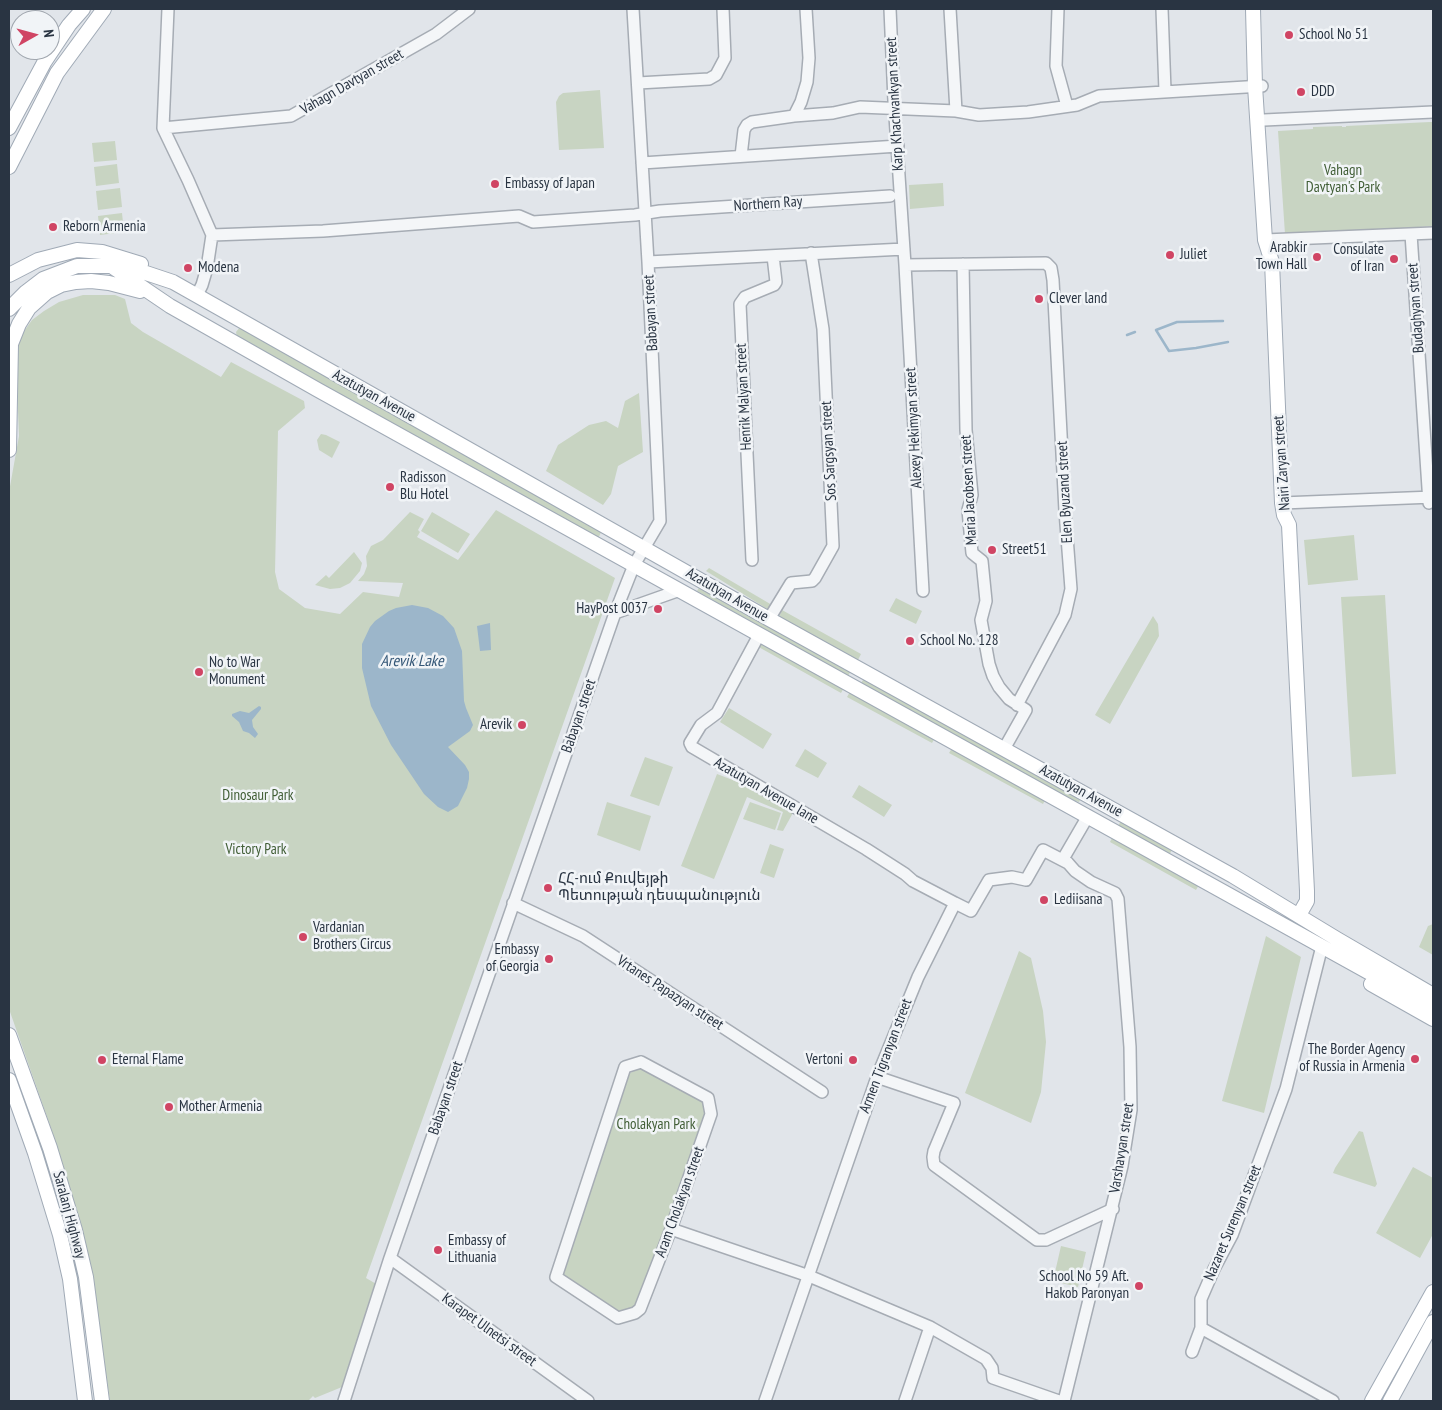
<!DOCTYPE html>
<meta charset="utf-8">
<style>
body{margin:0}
#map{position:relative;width:1442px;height:1410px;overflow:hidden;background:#e1e5ea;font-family:"PT Sans Narrow",sans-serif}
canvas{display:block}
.frame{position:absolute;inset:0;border:10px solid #293442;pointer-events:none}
.north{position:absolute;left:10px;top:10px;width:50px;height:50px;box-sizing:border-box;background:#f1f4f7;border:1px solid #a1a7af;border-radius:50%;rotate:83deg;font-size:14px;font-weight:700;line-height:20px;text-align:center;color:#293442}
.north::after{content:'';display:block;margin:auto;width:18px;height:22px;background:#d04564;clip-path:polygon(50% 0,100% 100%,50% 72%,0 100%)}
</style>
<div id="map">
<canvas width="1442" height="1410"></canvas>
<div class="frame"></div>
<div class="north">N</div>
</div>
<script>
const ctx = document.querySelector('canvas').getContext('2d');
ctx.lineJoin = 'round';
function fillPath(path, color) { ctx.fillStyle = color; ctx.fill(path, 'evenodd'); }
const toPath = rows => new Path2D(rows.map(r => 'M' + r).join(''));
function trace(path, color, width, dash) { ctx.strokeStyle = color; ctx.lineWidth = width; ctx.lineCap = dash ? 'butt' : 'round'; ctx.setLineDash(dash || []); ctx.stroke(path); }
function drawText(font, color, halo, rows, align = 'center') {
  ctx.font = font + ' "PT Sans Narrow","Noto Sans Armenian",sans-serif'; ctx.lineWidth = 5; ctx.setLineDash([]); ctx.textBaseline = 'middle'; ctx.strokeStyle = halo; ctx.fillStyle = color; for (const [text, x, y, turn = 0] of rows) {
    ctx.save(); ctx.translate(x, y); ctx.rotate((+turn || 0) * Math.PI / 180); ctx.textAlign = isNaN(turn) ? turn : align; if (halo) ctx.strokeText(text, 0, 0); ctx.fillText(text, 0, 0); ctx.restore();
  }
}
const green = toPath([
 [600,90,604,148,559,150,556,102,559,96,563,93],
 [1430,122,1433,122,1433,226,1403,228,1402,230,1285,234,1278,131,1313,129,1313,127,1342,126,1342,127,1346,127,1346,126],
 [115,141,117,160,94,162,92,143],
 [117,164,119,183,96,186,94,167],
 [943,183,944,206,910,209,909,185],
 [120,188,122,207,98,210,96,191],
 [122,213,124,232,100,235,98,216],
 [83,295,115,295,125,299,131,323,143,332,221,377,231,362,304,401,305,408,278,431,275,572,279,589,305,608,340,614,363,592,399,597,403,583,358,581,364,574,367,566,366,556,371,546,383,540,410,512,424,519,418,530,420,532,417,537,458,560,496,510,615,578,366,1278,378,1285,342,1387,315,1398,313,1396,308,1401,110,1401,89,1257,52,1131,9,1009,9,492,19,436,16,362,17,347,22,334,32,320,44,311,59,302],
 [240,327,602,530,598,539,237,337,236,332],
 [639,393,643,452,618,466,611,494,603,505,546,471,558,445,589,425,606,421,618,428,625,401],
 [321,434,326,435,340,442,332,458,319,450,317,440],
 [432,512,470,534,458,553,421,531],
 [1354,535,1358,580,1308,585,1304,540],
 [354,552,362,563,360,571,350,583,340,588,330,589,315,585,326,575,329,578],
 [709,568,772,605,769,610,706,571],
 [700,586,851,671,848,676,697,591],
 [1385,595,1396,774,1352,777,1341,597],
 [896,598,922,611,916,624,889,611],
 [782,610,861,654,858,660,779,617],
 [1153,616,1158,624,1159,636,1110,724,1095,715],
 [759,638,845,686,841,693,755,645],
 [865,677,1071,793,1080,800,1079,802,1068,799,861,683],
 [851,690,936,736,932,743,847,697],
 [729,708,772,734,763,749,720,722],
 [954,745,1047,796,1043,804,949,753],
 [805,749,827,763,818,778,795,766],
 [645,757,673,767,659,806,630,796],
 [717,774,751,787,794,811,783,831,777,830,783,812,747,797,714,879,681,866],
 [859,785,892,805,884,817,852,797],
 [607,802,651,816,640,851,597,835],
 [750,802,781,813,775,830,743,819],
 [1121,821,1172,850,1169,855,1118,826],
 [1114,834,1200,883,1196,890,1110,842],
 [770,844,784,849,774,878,760,873],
 [1433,924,1433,955,1419,947,1428,926],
 [1266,936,1301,957,1264,1113,1222,1101],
 [1019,951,1031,958,1043,1011,1046,1042,1041,1092,1031,1123,965,1093],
 [640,1068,703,1099,707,1112,637,1308,618,1313,565,1279,562,1266,628,1074],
 [1359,1131,1363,1132,1377,1184,1375,1187,1333,1173,1335,1168],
 [1413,1167,1433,1178,1433,1234,1420,1258,1376,1233],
 [1061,1246,1086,1252,1078,1287,1053,1281]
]);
const water = toPath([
 [412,605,428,608,443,616,454,628,462,651,464,701,466,708,473,725,470,731,448,747,465,765,469,772,469,779,467,788,458,806,448,812,438,807,424,794,391,745,371,706,362,668,362,644,370,627,375,621,389,611,396,608],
 [490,623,491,650,480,651,477,626],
 [259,706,261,707,261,709,252,720,253,727,258,734,255,738,249,733,243,731,239,722,232,716,232,714,240,711,249,713]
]);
const stream = toPath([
 [1156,330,1169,351,1196,348,1228,342],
 [1156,330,1177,322,1223,321],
 [1127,335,1135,332]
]);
const minor = toPath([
 [168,9,163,128,188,180,212,235,207,268,202,285,197,295],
 [890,9,894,101,905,265,923,591],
 [950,9,956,111],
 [1058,9,1056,66,1067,106],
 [1162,9,1165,91],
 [638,83,709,79,716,75,725,58,723,9],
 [794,116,801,102,807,82,809,58,806,9],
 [1264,120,1433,112],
 [163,128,291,116,436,34,469,9],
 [741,156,744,130,747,125,752,122,794,116,833,113,860,107,956,111,979,115,1028,112,1077,105,1099,96,1262,86],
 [642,163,898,146],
 [1411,234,1429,503],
 [212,235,323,231,519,216,533,222,635,215,660,211,890,196],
 [1265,240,1433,233],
 [648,262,904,249],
 [963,264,966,430,972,495,968,510,972,553,982,561,986,601,981,620,989,664,993,676,999,687,1009,699,1026,710,1004,749],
 [905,265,1046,263,1051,268,1053,280,1065,511,1071,589,1065,615,1017,705],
 [1282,503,1433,497],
 [752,560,740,304,745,297,774,285,776,282,773,256],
 [615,613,680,590],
 [769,619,791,583,812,581,815,578,833,546,823,329,811,253],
 [759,635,717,713,701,725,690,743,692,747,866,849,905,874,913,881,955,903],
 [1063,859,1088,816],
 [513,903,583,936,822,1092],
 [1322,946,1286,1089,1232,1235,1214,1269,1201,1299,1201,1328,1333,1401],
 [641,1062,708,1098,711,1114,671,1229,640,1309,635,1313,618,1318,556,1277,625,1067,641,1062],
 [877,1077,954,1103,934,1151,933,1157,934,1165,1037,1240,1046,1240,1113,1209],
 [671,1229,809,1276,930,1327,986,1359,992,1368,993,1378,1059,1401],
 [390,1258,588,1401],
 [1192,1352,1201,1328],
 [344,1401,390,1258,615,613,634,565,660,521,648,262,633,9],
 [765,1401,877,1077,918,977,955,903,971,911,989,880,1012,877,1026,880,1043,850,1068,863,1075,871,1091,882,1115,893,1118,899,1130,1047,1131,1110,1122,1166,1064,1401],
 [905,1401,930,1327]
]);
const major = toPath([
 [1253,9,1255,86,1265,240,1272,262,1282,503,1284,515,1289,525,1307,891,1307,901,1299,915],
 [9,128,45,61,69,25,83,9],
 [9,167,57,73,104,9],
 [114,268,170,306,318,390,1433,1008],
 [9,275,38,260,77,250,102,252,141,264],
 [9,309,26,292,43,279,77,266,111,266,137,270,173,282,769,619,1233,876,1337,939,1433,995],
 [9,450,11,344,19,324,29,308,47,292,61,285,76,282,91,281,109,283,140,291],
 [1371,984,1433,1019],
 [9,1035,50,1148,75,1230,86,1277,102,1401],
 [9,1080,35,1153,60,1235,70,1279,85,1401],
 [1372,1401,1433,1292],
 [1390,1401,1433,1322]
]);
const markers = [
 [1289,35,5,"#d04564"],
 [1301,92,5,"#d04564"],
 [495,184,5,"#d04564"],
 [53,227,5,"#d04564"],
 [1170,255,5,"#d04564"],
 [1317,257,5,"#d04564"],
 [1394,259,5,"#d04564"],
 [188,268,5,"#d04564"],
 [1039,299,5,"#d04564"],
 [390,487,5,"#d04564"],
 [992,550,5,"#d04564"],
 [658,609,5,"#d04564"],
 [910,641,5,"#d04564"],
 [199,672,5,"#d04564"],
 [522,725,5,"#d04564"],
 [548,888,5,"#d04564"],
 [1044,900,5,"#d04564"],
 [303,937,5,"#d04564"],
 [549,959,5,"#d04564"],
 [1415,1059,5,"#d04564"],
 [102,1060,5,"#d04564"],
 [853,1060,5,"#d04564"],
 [169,1107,5,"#d04564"],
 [438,1250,5,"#d04564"],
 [1139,1286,5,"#d04564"]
];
const poiNames = [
 ["School No 51",1299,35],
 ["DDD",1311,92],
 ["Embassy of Japan",505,184],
 ["Reborn Armenia",63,227],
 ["Arabkir",1307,248,"right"],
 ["Town Hall",1307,265,"right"],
 ["Consulate",1384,250,"right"],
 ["of Iran",1384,267,"right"],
 ["Juliet",1180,255],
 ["Modena",198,268],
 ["Clever land",1049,299],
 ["Radisson",400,478],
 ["Blu Hotel",400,495],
 ["Street51",1002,550],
 ["HayPost 0037",648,609,"right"],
 ["School No. 128",920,641],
 ["No to War",209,663],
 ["Monument",209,680],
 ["Arevik",512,725,"right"],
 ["ՀՀ-ում Քուվեյթի",558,879],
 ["Պետության դեսպանություն",558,896],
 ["Lediisana",1054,900],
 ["Vardanian",313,928],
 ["Brothers Circus",313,945],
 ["Embassy",539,950,"right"],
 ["of Georgia",539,967,"right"],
 ["The Border Agency",1405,1050,"right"],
 ["of Russia in Armenia",1405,1067,"right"],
 ["Eternal Flame",112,1060],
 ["Vertoni",843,1060,"right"],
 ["Mother Armenia",179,1107],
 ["Embassy of",448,1241],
 ["Lithuania",448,1258],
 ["School No 59 Aft.",1129,1277,"right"],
 ["Hakob Paronyan",1129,1294,"right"]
];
const streetNames = [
 ["Vahagn Davtyan street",352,82,-30],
 ["Karp Khachvankyan street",895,104,-93],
 ["Northern Ray",768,204,-4],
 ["Budaghyan street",1416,308,-94],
 ["Babayan street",651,313,-93],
 ["Azatutyan Avenue",374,396,29],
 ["Henrik Malyan street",744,397,-93],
 ["Alexey Hekimyan street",914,428,-93],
 ["Sos Sargsyan street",829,451,-93],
 ["Nairi Zaryan street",1282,463,-94],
 ["Maria Jacobsen street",969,490,-93],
 ["Elen Byuzand street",1065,492,-93],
 ["Azatutyan Avenue",727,595,30],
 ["Babayan street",579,716,-71],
 ["Azatutyan Avenue lane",766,791,30],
 ["Azatutyan Avenue",1081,791,29],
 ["Vrtanes Papazyan street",670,993,33],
 ["Armen Tigranyan street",886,1056,-69],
 ["Babayan street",446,1098,-71],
 ["Varshavyan street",1122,1148,-81],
 ["Aram Cholakyan street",680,1202,-70],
 ["Saralanj Highway",69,1215,75],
 ["Nazaret Surenyan street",1233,1223,-67],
 ["Karapet Ulnetsi street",489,1330,36]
];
const parkNames = [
 ["Vahagn",1343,171],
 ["Davtyan's Park",1343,188],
 ["Dinosaur Park",258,796],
 ["Victory Park",256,850],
 ["Cholakyan Park",656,1125]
];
const waterNames = [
 ["Arevik Lake",412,661]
];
fillPath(green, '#c8d4c2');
fillPath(water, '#9cb6ca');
trace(stream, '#9cb6ca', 2.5);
trace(minor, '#a6acb4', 14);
trace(major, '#a0aab6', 16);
trace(minor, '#f4f6f8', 11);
trace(major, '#fff', 14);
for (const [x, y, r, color] of markers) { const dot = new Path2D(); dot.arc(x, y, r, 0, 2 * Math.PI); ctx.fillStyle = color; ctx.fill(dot); trace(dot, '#f1f4f7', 2); }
drawText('15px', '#293442', '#f1f4f7', poiNames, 'left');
drawText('15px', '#293442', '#f1f4f7', streetNames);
drawText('15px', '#415e36', '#f1f4f7', parkNames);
drawText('italic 16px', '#335676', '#f1f4f7', waterNames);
</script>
